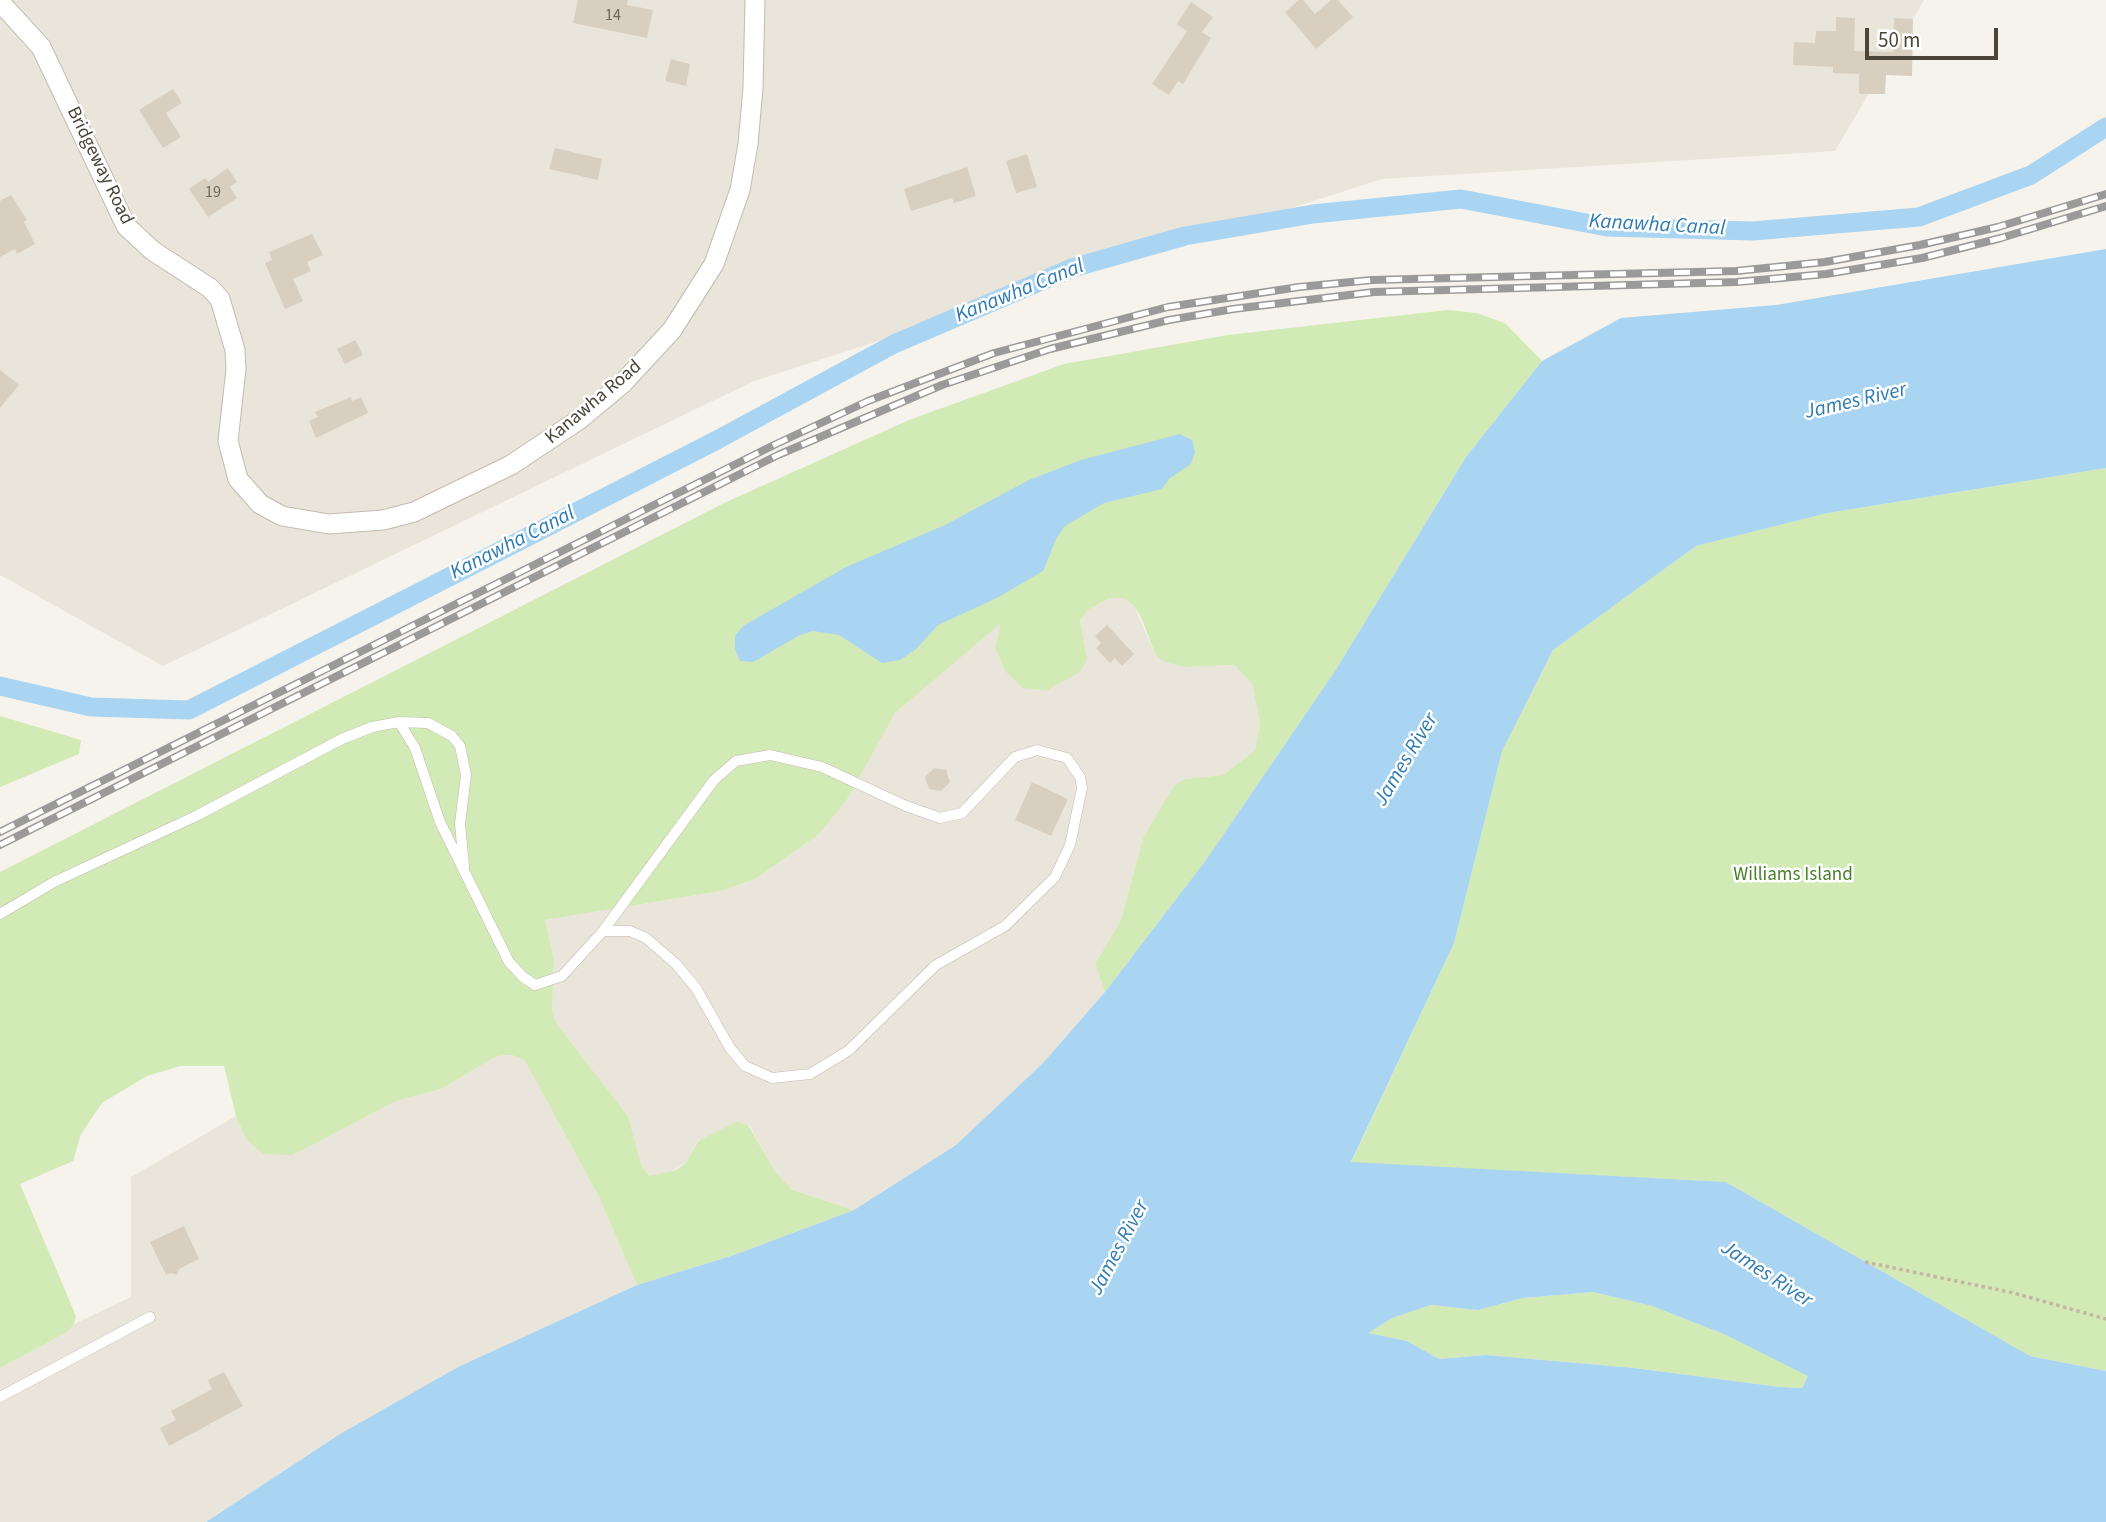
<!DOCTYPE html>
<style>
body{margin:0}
#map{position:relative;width:2106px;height:1522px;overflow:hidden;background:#f6f3ec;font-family:"Source Sans 3",sans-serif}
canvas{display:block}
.scale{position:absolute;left:1865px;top:28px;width:133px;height:32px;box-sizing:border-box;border:4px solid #4b4439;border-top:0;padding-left:9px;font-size:21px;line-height:24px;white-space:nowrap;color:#4b4439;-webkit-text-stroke:5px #fff;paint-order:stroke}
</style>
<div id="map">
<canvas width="2106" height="1522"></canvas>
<div class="scale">50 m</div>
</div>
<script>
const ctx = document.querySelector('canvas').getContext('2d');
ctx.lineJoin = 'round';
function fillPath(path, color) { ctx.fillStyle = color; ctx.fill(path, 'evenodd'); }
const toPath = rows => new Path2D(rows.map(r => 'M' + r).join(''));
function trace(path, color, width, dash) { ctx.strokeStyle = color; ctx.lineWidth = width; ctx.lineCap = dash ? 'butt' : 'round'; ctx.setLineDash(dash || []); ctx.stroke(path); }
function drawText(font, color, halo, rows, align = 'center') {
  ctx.font = font + ' "Source Sans 3",sans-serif'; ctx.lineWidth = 5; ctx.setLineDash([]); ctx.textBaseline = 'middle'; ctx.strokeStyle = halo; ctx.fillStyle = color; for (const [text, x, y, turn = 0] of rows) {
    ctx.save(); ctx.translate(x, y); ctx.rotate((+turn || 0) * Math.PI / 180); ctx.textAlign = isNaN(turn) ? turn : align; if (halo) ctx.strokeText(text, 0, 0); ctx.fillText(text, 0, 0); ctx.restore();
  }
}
const residential = toPath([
 [0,0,1924,0,1835,151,1382,179,754,381,163,666,0,575],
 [1111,598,1123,598,1134,606,1156,656,1184,667,1234,665,1252,684,1260,723,1255,750,1223,775,1185,779,1143,838,1121,920,1095,964,1105,992,1043,1063,956,1145,854,1210,792,1190,775,1171,749,1125,698,1140,686,1163,664,1175,651,1176,642,1167,628,1116,556,1023,552,1011,554,959,545,920,721,891,755,879,818,835,895,713,1002,621,995,647,1005,671,1087,659,1080,620,1088,610],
 [512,1055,525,1061,599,1197,637,1285,458,1367,340,1434,206,1522,0,1522,0,1368,67,1332,74,1324,131,1297,131,1177,236,1116,246,1139,293,1155,396,1101,441,1089,497,1056]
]);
const green = toPath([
 [1448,310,1476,313,1505,323,1542,361,1466,457,1335,671,1206,860,1105,992,1095,964,1121,920,1143,838,1174,786,1185,779,1223,775,1255,750,1260,723,1252,684,1234,665,1184,667,1166,662,1156,656,1141,617,1134,606,1123,598,1110,598,1088,610,1080,620,1087,659,1081,671,1048,690,1023,688,1005,671,995,647,1001,623,895,713,847,799,818,835,755,879,721,891,545,920,554,959,552,1011,556,1023,628,1116,642,1167,650,1176,676,1170,686,1163,698,1141,736,1122,748,1125,775,1171,792,1190,854,1210,734,1255,637,1285,599,1197,525,1061,512,1055,497,1056,441,1089,396,1101,293,1155,263,1154,246,1139,236,1116,224,1066,180,1066,147,1076,102,1103,81,1134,73,1161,20,1184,76,1316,74,1324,67,1332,0,1368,0,872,724,503,909,420,1064,364,1228,335],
 [2106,468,2106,1371,2030,1356,1726,1182,1351,1163,1454,943,1502,751,1553,650,1696,546,1828,513],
 [0,716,81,740,79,754,0,787],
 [1593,1292,1652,1306,1726,1335,1809,1375,1802,1388,1780,1387,1634,1368,1486,1355,1439,1359,1407,1341,1367,1333,1392,1318,1431,1305,1478,1310,1523,1298]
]);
const water = toPath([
 [2106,249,2106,468,1828,513,1696,546,1553,650,1502,751,1454,943,1351,1162,1726,1182,2030,1356,2106,1371,2106,1522,206,1522,340,1434,458,1367,637,1285,734,1255,854,1210,956,1145,1043,1063,1105,992,1206,860,1335,671,1466,457,1542,361,1621,318,1776,305],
 [1593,1292,1652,1306,1726,1335,1808,1376,1802,1388,1780,1387,1634,1368,1486,1355,1439,1359,1407,1341,1368,1333,1392,1318,1431,1305,1478,1310,1523,1298],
 [1180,434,1192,440,1195,452,1191,464,1170,478,1162,489,1104,503,1065,526,1057,537,1043,571,997,598,938,625,916,649,900,660,882,663,839,635,813,631,800,635,753,662,740,661,735,649,735,636,743,626,846,567,945,525,1029,480,1081,460]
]);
const canal = toPath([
 [0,686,91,707,189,710,717,440,894,344,1072,268,1185,236,1313,214,1461,199,1607,227,1753,231,1919,217,2031,175,2106,127]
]);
const building = toPath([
 [578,0,628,0,627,5,653,10,647,38,573,23],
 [1299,0,1303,0,1315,14,1331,0,1338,0,1353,17,1316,49,1285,12],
 [1191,2,1213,17,1202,32,1211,38,1183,84,1178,81,1169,95,1152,84,1187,31,1177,24],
 [1836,17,1855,18,1854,51,1893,52,1894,18,1913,19,1912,76,1886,75,1885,94,1859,94,1859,74,1833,73,1833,67,1793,65,1794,42,1815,43,1816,31,1836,31],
 [671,59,690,64,686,86,665,81],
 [173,89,182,103,166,113,181,137,163,148,139,110],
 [555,148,602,159,598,180,549,169],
 [1027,154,1037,187,1016,193,1006,161],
 [967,167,976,196,954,203,952,198,911,211,904,189],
 [228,168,237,182,230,187,237,198,208,217,189,189,205,178,208,182],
 [11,195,27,220,24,222,35,244,17,254,15,249,0,257,0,201],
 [312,234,323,255,307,262,311,271,293,279,303,301,285,309,265,263,272,260,269,252],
 [355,340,363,355,345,364,337,349],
 [0,370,19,385,0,408],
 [351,397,352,401,361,397,368,413,316,438,309,421,318,417,315,412],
 [1107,625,1134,654,1122,666,1115,658,1110,663,1096,648,1101,643,1095,636],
 [934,768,946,770,950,782,941,791,929,789,925,777],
 [1032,782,1068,799,1051,836,1015,820],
 [184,1226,199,1259,179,1269,177,1275,171,1273,166,1275,150,1242],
 [224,1372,243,1406,169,1446,160,1428,176,1420,171,1411,212,1389,208,1380]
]);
const path = toPath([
 [1865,1262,2014,1293,2106,1319]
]);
const lane = toPath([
 [399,722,415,748,440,822,509,962,523,977,535,985,562,976,603,931],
 [1037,750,1067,758,1080,777,1082,788,1070,845,1055,877,1005,926,936,965,848,1051,810,1074,772,1078,745,1066,730,1048,696,988,676,964,646,938,630,931,603,931,714,780,736,761,770,755,822,767,906,806,940,818,962,813,1015,757,1037,750],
 [0,914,54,882,196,816,342,739,372,727,399,722,428,723,452,736,460,746,466,775,460,824,464,866],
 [0,1397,150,1317]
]);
const street = toPath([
 [0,2,41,47,126,226,153,251,210,288,220,299,235,350,236,369,228,441,238,479,260,504,282,516,329,524,383,520,414,512,511,465,580,419,622,384,672,330,714,264,740,190,748,144,753,88,755,0]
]);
const rail = toPath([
 [0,832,774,445,868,401,994,353,1168,307,1299,287,1372,280,1736,271,1825,262,1920,245,1998,227,2106,194],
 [0,845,778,455,942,385,1050,349,1169,320,1233,309,1374,292,1737,282,1826,274,1922,258,2001,238,2106,206]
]);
const numberNames = [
 ["14",613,16],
 ["19",213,193]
];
const streetNames = [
 ["Bridgeway Road",99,166,64],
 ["Kanawha Road",594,403,-40]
];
const parkNames = [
 ["Williams Island",1793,876]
];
const waterNames = [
 ["Kanawha Canal",1657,226,3],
 ["Kanawha Canal",1020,292,-22],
 ["James River",1856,402,-13],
 ["Kanawha Canal",513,544,-27],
 ["James River",1407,760,-59],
 ["James River",1120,1248,-62],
 ["James River",1766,1275,33]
];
fillPath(residential, '#eae5da');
fillPath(green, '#d2eab5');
fillPath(water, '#a9d4f2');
trace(canal, '#a9d4f2', 19);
fillPath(building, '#d8cfc1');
trace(lane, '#c2bbae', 11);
trace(street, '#c2bbae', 21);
trace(path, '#c4b79f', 3.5, [3.5, 3.5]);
trace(lane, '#fff', 10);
trace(street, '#fff', 19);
trace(rail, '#9a9a9a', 8);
trace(rail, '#fff', 5, [16]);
drawText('16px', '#6e675b', null, numberNames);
drawText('19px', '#4b4439', '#fff', streetNames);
drawText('19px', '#4a7f2a', '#fff', parkNames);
drawText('italic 21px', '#2e7ab2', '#fff', waterNames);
</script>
